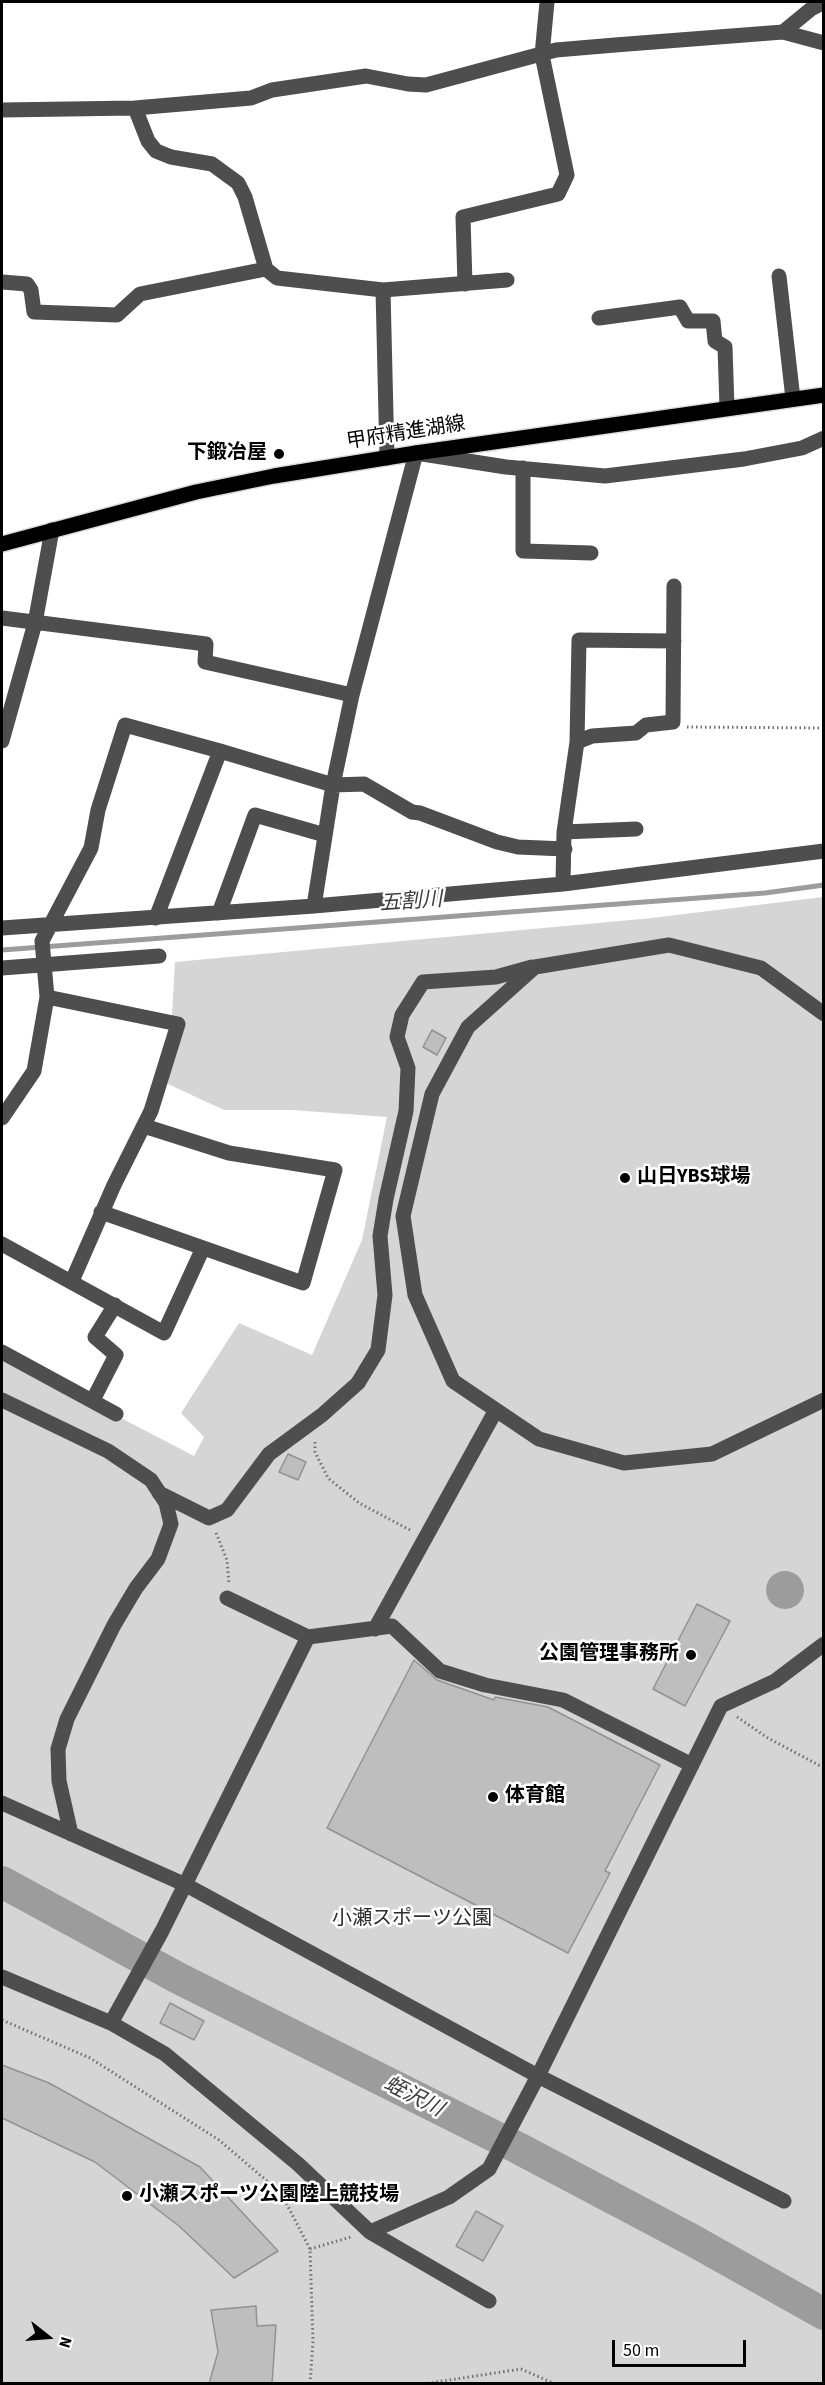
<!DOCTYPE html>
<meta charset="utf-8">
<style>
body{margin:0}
#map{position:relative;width:825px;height:2385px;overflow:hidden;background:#fff;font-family:"Source Sans 3",sans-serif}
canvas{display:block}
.frame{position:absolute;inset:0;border:3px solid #000;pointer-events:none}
.north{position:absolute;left:18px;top:2307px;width:60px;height:60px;-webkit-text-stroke:4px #fff;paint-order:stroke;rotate:107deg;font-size:16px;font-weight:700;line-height:24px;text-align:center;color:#000}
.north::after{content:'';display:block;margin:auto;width:21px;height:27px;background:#000;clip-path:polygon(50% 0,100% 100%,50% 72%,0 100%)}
.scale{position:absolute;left:612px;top:2340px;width:134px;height:27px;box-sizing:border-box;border:3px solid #000;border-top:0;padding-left:8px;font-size:18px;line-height:21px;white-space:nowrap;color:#000;-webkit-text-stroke:4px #fff;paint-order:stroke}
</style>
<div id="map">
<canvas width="825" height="2385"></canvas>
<div class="frame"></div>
<div class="north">N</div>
<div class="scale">50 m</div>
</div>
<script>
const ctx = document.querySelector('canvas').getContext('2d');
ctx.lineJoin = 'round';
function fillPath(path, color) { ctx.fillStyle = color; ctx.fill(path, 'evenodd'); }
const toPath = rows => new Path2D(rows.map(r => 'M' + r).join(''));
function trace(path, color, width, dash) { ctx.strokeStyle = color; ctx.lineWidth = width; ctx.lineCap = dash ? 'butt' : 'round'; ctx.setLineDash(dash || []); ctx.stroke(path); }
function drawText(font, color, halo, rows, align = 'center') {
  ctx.font = font + ' "Source Sans 3","Noto Sans JP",sans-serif'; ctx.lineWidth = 5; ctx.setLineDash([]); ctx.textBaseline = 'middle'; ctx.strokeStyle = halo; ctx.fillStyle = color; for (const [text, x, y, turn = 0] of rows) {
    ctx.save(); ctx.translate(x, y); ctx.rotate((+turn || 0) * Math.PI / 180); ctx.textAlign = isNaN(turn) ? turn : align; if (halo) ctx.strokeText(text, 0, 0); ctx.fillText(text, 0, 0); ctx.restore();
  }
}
const green = toPath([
 [823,897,823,2383,2,2383,2,1356,194,1456,204,1437,181,1413,239,1323,312,1355,362,1240,387,1117,292,1110,224,1110,168,1084,175,962,652,918]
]);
const water = toPath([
 '766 1590a19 19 0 1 1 38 0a19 19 0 1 1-38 0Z'
]);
const stream = toPath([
 [2,950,765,893,824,885]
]);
const river = toPath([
 [2,1882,178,1978,518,2148,692,2240,824,2314]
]);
const building = toPath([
 [432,1030,446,1038,437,1055,423,1047,432,1030],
 [288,1454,306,1462,298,1480,279,1472,288,1454],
 [697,1604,730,1621,685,1706,653,1689,697,1604],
 [414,1660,437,1680,494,1700,495,1697,548,1707,660,1765,605,1871,610,1873,568,1953,327,1828,414,1660],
 [170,2003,204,2021,194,2040,160,2023,170,2003],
 [2,2065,49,2083,200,2167,278,2251,234,2278,179,2226,95,2162,2,2118,2,2065],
 [476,2211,503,2226,483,2261,456,2246,476,2211],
 [256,2306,257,2326,276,2325,272,2384,209,2384,218,2352,211,2310,256,2306]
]);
const path = toPath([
 [687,727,824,728],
 [315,1442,315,1452,328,1478,359,1503,410,1530],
 [216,1533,227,1560,229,1584],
 [737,1717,768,1738,824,1768],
 [2,2020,90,2058,219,2140,281,2193,310,2249,313,2341,310,2384],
 [310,2249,351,2237],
 [423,2384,521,2369,555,2384]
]);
const minor = toPath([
 [783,32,811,9,824,2],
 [135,108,148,141,156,151,171,157,212,164,238,183,245,197,266,269,277,278,383,290,507,280],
 [2,110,135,108,251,98,272,90,366,76,408,84,426,85,556,50,615,45,783,32,824,43],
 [779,276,793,399],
 [2,282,27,284,31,290,34,312,117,315,140,294,266,269],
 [465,284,463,217,558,194,567,175,542,55,547,2],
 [383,290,387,458],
 [599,318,680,307,688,321,713,321,715,341,725,347,727,408],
 [523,468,523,551,591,553],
 [2,618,206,644,205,662,352,695],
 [2,741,35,623,52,530],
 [577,742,592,736,636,733,646,725,673,722,674,586],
 [564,832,636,829],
 [563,884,564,832,577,742,579,640,674,641],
 [314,906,333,785,352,695,416,453,506,467,605,476,744,459,802,448,824,438],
 [219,913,255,815,325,835],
 [156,918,220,751,333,785,364,784,412,812,420,813,497,842,518,847,565,849],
 [2,928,314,906,563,884,824,851],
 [2,968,159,956],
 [47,997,178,1024,151,1111,114,1185,72,1281],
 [824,1014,761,968,669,945,535,967,468,1027,432,1094,403,1216,415,1295,453,1381,539,1439,624,1463,712,1454,824,1400],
 [2,1118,34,1071,47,997,42,941,91,848,98,810,125,725,220,751],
 [101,1212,303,1283,335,1170,229,1153,144,1126],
 [2,1244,164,1333,203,1248],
 [2,1352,116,1414],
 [2,1400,108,1451,151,1480,166,1503,171,1524,158,1559,136,1588,114,1625,67,1719,58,1749,59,1781,71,1834],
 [93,1400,116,1355,95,1337,115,1305],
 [159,1493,209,1518,227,1510,269,1454,322,1415,358,1383,378,1350,385,1295,380,1236,386,1199,406,1111,408,1068,397,1037,402,1015,423,982,496,977,532,967],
 [227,1598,308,1637,392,1626,440,1671,485,1685,563,1700,692,1765],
 [375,1629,496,1410],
 [2,1803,186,1885,538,2076,784,2201],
 [2,1977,111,2023,165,2054,298,2164,370,2232,449,2197,489,2169,538,2076,721,1706,775,1681,824,1644],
 [111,2023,162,1931,308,1637],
 [370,2232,489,2301]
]);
const major = toPath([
 [2,544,196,492,274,476,416,453,824,395]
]);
const markers = [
 [279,454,6,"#000"],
 [625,1178,6,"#000"],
 [691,1655,6,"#000"],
 [493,1797,6,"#000"],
 [127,2196,6,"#000"]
];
const streetNames = [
 ["甲府精進湖線",406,434,-9]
];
const poiNames = [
 ["下鍛冶屋",267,454,"right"],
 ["山日YBS球場",637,1178],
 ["公園管理事務所",679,1655,"right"],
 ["体育館",505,1797],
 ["小瀬スポーツ公園陸上競技場",139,2196]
];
const parkNames = [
 ["小瀬スポーツ公園",412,1920]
];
const waterNames = [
 ["五割川",411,903,-4],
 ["蛭沢川",413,2098,27]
];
fillPath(green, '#d5d5d5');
fillPath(water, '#9c9c9c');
trace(stream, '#9c9c9c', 5);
trace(river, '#9c9c9c', 32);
fillPath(building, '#bebebe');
trace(building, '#929292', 1.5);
trace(major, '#dbdbdb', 18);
trace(path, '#707070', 3, [1.5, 3]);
trace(minor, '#4e4e4e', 15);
trace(major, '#000', 15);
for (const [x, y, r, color] of markers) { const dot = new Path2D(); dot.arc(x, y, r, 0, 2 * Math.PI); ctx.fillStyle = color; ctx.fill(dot); trace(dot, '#fff', 2); }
drawText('20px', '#000', '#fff', streetNames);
drawText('bold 20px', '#000', '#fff', poiNames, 'left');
drawText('20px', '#2c2c2c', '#fff', parkNames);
drawText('italic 21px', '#3d3d3d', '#fff', waterNames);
</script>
